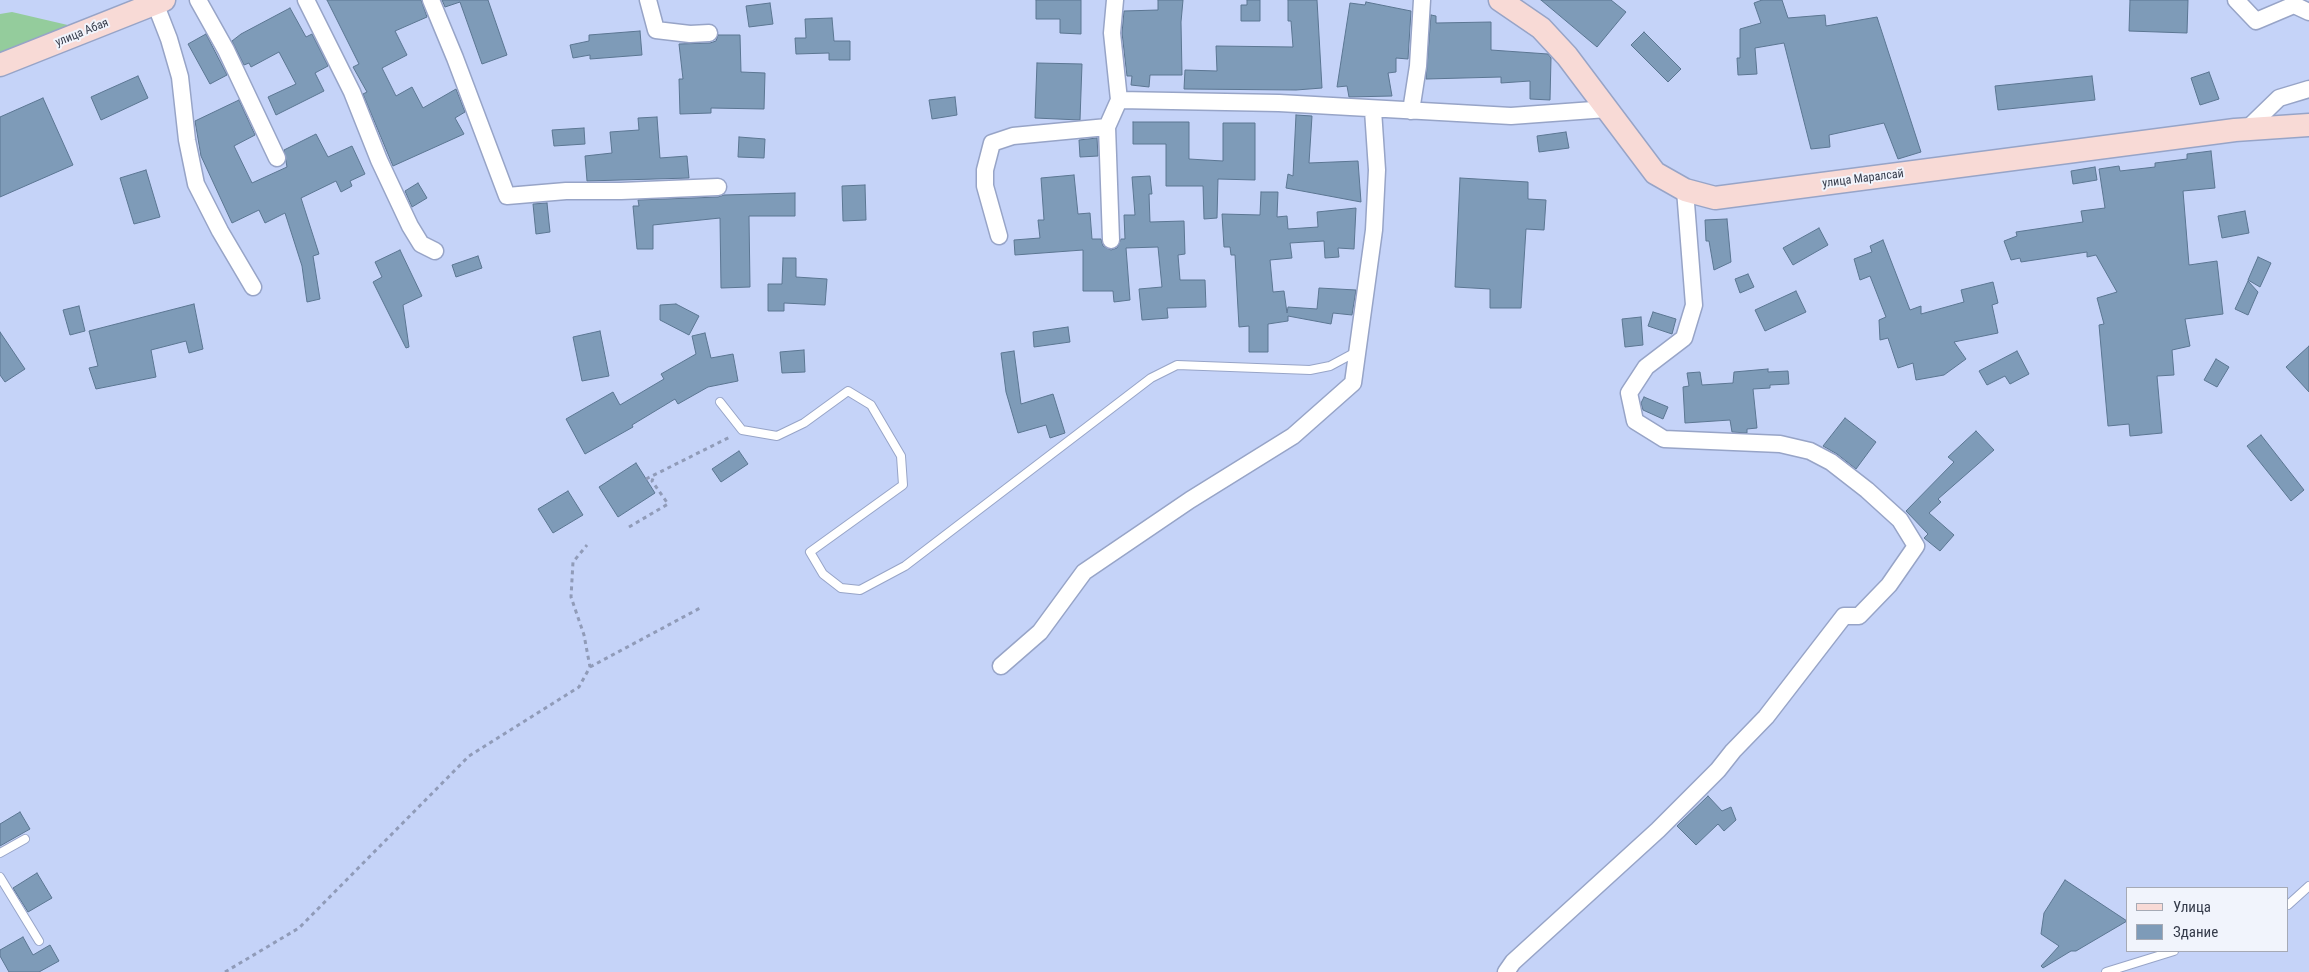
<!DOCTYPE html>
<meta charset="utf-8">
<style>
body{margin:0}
#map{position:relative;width:2309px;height:972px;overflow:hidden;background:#c5d3f8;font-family:"Roboto Condensed",sans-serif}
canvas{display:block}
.legend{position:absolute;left:2126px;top:887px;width:162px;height:65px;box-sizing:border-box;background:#f1f4fc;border:1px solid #a6aab5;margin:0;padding:6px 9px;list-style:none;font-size:15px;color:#353b4a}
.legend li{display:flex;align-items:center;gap:10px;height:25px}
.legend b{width:25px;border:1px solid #a6aab5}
</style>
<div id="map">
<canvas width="2309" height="972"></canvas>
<ul class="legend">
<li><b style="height:6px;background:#f8dad6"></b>Улица</li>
<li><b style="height:14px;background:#7e9bb8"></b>Здание</li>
</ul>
</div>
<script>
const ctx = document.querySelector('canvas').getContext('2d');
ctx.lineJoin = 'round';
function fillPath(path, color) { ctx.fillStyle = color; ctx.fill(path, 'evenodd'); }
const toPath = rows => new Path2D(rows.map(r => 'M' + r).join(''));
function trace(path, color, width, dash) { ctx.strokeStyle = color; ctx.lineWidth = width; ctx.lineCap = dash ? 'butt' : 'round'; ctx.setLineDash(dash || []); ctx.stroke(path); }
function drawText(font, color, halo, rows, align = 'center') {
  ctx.font = font + ' "Roboto Condensed",sans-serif'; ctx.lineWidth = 4; ctx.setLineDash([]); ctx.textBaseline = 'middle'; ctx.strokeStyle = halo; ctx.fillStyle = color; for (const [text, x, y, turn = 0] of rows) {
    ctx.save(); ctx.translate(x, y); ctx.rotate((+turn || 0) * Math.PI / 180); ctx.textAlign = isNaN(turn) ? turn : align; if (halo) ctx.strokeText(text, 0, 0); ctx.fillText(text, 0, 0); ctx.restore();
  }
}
const green = toPath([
 [12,12,72,26,0,54,0,14]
]);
const building = toPath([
 [327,0,421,0,427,17,395,31,407,55,382,68,396,96,412,87,423,108,456,89,465,112,455,118,464,134,393,166,363,94,367,92,353,67,359,64,327,0],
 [442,0,488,0,507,55,482,64,460,2,445,7,442,0],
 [1036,0,1081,0,1081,34,1060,33,1060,19,1036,19,1036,0],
 [1158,0,1183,0,1181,22,1182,75,1150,75,1149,87,1131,85,1132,76,1127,76,1122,33,1124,11,1158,10,1158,0],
 [1247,0,1260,0,1260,21,1241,21,1241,5,1247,5,1247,0],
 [1288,0,1317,0,1322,88,1296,90,1184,89,1185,70,1217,71,1216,46,1293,47,1291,21,1288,21,1288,0],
 [1541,0,1611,0,1626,12,1597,47,1541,0],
 [1762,0,1782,0,1788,18,1825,15,1826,26,1877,17,1921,152,1898,159,1884,123,1829,135,1830,147,1811,149,1784,43,1755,48,1757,74,1738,75,1737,58,1740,58,1740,29,1761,23,1754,3,1762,0],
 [2130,0,2188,0,2187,33,2129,31,2130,0],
 [1366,2,1411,11,1408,59,1396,58,1396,72,1388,73,1392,96,1349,97,1347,86,1337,87,1350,3,1365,5,1366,2],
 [770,3,773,24,749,27,746,6,770,3],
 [290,8,306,37,312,34,328,66,315,73,324,91,276,115,268,97,296,84,279,52,251,67,249,63,244,65,232,41,241,34,290,8],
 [1431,15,1436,16,1436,23,1491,22,1491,50,1548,54,1551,58,1550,100,1530,99,1530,81,1501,83,1501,77,1426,79,1431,15],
 [832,18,834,41,850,41,850,60,829,60,829,53,796,54,795,38,806,38,805,19,832,18],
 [640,31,642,55,590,59,590,55,573,58,570,45,589,41,589,35,640,31],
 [1644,32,1681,69,1668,82,1631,45,1644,32],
 [206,34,227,75,210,84,188,44,206,34],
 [718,35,740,35,741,72,765,73,764,109,711,108,711,113,680,114,679,79,683,79,679,44,710,43,716,41,718,35],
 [1037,63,1082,64,1080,120,1035,118,1037,63],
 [2209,72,2219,99,2200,105,2191,78,2209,72],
 [138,76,148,98,101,120,91,97,138,76],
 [2092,76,2095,100,1998,110,1995,86,2092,76],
 [955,97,957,115,932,119,929,100,955,97],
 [43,98,73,165,0,197,0,117,43,98],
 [239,100,255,135,234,146,252,183,287,167,284,150,316,134,328,157,352,146,365,174,350,181,352,186,341,192,336,181,301,198,319,254,313,256,320,299,307,302,302,266,285,213,265,223,259,210,232,223,201,156,195,121,239,100],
 [1296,115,1312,116,1309,163,1358,161,1361,202,1286,188,1288,174,1293,176,1296,115],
 [657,117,660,158,687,156,689,178,587,181,585,156,612,153,610,132,639,130,638,118,657,117],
 [1133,122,1189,122,1189,159,1223,161,1223,123,1255,123,1255,180,1218,179,1217,218,1204,219,1203,186,1166,186,1166,144,1133,144,1133,122],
 [584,128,585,144,554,146,552,130,584,128],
 [1566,132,1569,148,1539,152,1537,136,1566,132],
 [739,137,765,139,764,158,738,157,739,137],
 [1097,138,1098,156,1080,157,1079,140,1097,138],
 [2211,151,2215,188,2183,191,2189,265,2217,261,2223,314,2185,319,2190,346,2172,350,2174,375,2157,376,2162,433,2130,436,2129,424,2108,426,2099,325,2104,324,2097,298,2117,292,2096,255,2087,257,2087,252,2021,262,2020,258,2011,260,2004,241,2017,236,2016,232,2083,222,2081,211,2105,208,2099,169,2119,166,2120,171,2155,167,2155,163,2187,159,2187,154,2211,151],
 [2095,167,2097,180,2073,184,2071,171,2095,167],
 [146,170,160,217,134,224,120,178,146,170],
 [1074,175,1078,214,1090,213,1092,239,1101,239,1103,246,1111,250,1117,248,1121,239,1125,239,1124,215,1135,215,1132,177,1150,176,1152,194,1149,194,1150,222,1184,221,1185,254,1178,255,1180,280,1205,280,1206,307,1167,308,1168,318,1142,320,1139,289,1162,287,1158,247,1126,248,1130,300,1114,302,1113,291,1083,291,1083,250,1015,255,1014,240,1040,238,1038,220,1044,220,1041,178,1074,175],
 [1460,178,1528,182,1528,199,1546,200,1544,230,1526,229,1521,308,1490,308,1490,289,1455,287,1460,178],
 [418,183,427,198,412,207,405,191,418,183],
 [865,185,866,220,843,221,842,186,865,185],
 [1261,192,1278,192,1277,217,1287,216,1288,229,1318,227,1317,212,1356,208,1354,249,1338,248,1339,257,1325,258,1324,241,1290,243,1292,258,1270,260,1273,292,1284,291,1287,313,1288,307,1317,309,1319,288,1356,290,1352,315,1333,313,1331,324,1288,316,1288,321,1268,324,1268,352,1249,352,1249,326,1239,327,1235,255,1231,255,1230,247,1224,247,1222,214,1260,215,1261,192],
 [795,193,795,216,749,216,750,287,721,288,720,218,653,225,653,249,637,249,633,206,639,206,638,200,718,197,724,195,795,193],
 [547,203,550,232,536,234,533,204,547,203],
 [2245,211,2249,233,2222,238,2218,216,2245,211],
 [1727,219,1731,262,1714,270,1709,241,1706,241,1705,220,1727,219],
 [1819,228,1828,245,1793,265,1783,248,1819,228],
 [1883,240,1910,310,1921,306,1921,314,1964,302,1961,290,1993,282,1998,303,1992,305,1998,333,1954,342,1966,359,1944,375,1916,380,1913,363,1898,368,1888,338,1880,340,1879,320,1886,317,1870,276,1860,280,1854,259,1872,252,1870,246,1883,240],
 [400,250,422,296,403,305,409,347,406,348,373,282,382,277,375,262,400,250],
 [478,256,482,268,456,277,452,265,478,256],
 [2258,257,2271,263,2260,287,2248,280,2258,257],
 [783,258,796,258,796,277,827,279,825,305,784,303,784,311,768,311,768,284,782,284,783,258],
 [1748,274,1754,287,1740,293,1735,279,1748,274],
 [2248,281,2258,292,2248,315,2235,309,2248,281],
 [1796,291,1806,312,1765,331,1755,310,1796,291],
 [194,304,203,349,189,353,186,341,151,350,156,377,96,389,89,368,98,366,89,331,194,304],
 [676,304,699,316,689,335,660,320,660,305,676,304],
 [79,306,85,331,70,335,63,310,79,306],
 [1653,312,1676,319,1672,334,1648,326,1653,312],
 [1641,317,1643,345,1625,347,1622,319,1641,317],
 [1068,327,1070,342,1034,347,1033,332,1068,327],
 [600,331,609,376,582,381,573,337,600,331],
 [0,332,25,369,5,382,0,375,0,332],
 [705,333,711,358,733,354,738,381,708,387,678,404,675,399,632,425,633,427,585,454,566,419,613,392,620,405,664,379,661,374,696,354,692,336,705,333],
 [2309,346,2309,392,2286,367,2309,346],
 [804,350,805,372,782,373,780,352,804,350],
 [1014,351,1021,404,1053,394,1065,433,1050,438,1046,425,1018,433,1006,392,1001,353,1014,351],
 [2017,351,2029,374,2010,384,2005,376,1987,385,1979,371,2017,351],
 [2216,359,2229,367,2217,387,2204,380,2216,359],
 [1768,369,1768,372,1788,371,1789,384,1770,385,1770,388,1753,389,1757,428,1747,429,1747,433,1732,432,1730,420,1685,423,1683,387,1689,386,1687,373,1700,372,1702,385,1733,383,1734,372,1768,369],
 [1644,397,1668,407,1663,419,1643,410,1641,403,1644,397],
 [1845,418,1876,442,1856,469,1837,454,1823,446,1845,418],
 [1976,431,1994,450,1938,499,1941,502,1929,513,1954,535,1940,551,1924,538,1928,534,1906,511,1954,462,1948,457,1976,431],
 [2261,435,2304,490,2291,501,2247,446,2261,435],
 [739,451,748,464,721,482,712,469,739,451],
 [636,463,655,493,618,517,599,487,636,463],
 [568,491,583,515,553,533,538,509,568,491],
 [1708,796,1722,811,1731,807,1736,820,1724,831,1718,824,1696,845,1677,826,1708,796],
 [20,812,30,829,0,846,0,824,20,812],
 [37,873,52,898,28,912,13,888,37,873],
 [2065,880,2127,921,2076,951,2071,951,2043,968,2041,966,2059,946,2041,934,2044,913,2065,880],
 [23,937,33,955,50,945,59,961,39,972,9,972,0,956,0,950,23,937]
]);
const path = toPath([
 [646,479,730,437],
 [629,527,668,504,652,481,654,476],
 [590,667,702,607],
 [225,972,299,928,469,756,579,687,590,667,584,635,571,597,573,562,587,545]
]);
const lane = toPath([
 [720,402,742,430,777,436,804,423,848,391,871,405,901,456,903,485,810,552,823,574,841,588,860,590,905,566,1151,378,1177,365,1310,370,1330,366,1356,352],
 [0,853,25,839],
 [0,877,39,941],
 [2288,905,2309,886],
 [2106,972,2174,951]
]);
const street = toPath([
 [198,0,226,50,277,158],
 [306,0,352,92,379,160,410,226,421,244,435,251],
 [431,0,455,58,507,196,566,191,621,191,718,187],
 [648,0,656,30,690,34,709,33],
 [1115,0,1112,33,1119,100],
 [2236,0,2256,21,2294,5,2309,12],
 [155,3,169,39,180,77,187,140,196,184,220,231,253,287],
 [1411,111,1418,66,1422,0],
 [2247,129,2279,98,2309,89],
 [999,236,985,186,985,170,992,143,1013,136,1107,127],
 [1111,240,1107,127,1119,100,1279,103,1511,116,1607,109],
 [1001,666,1040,632,1084,572,1190,500,1293,436,1353,383,1374,230,1377,170,1373,110],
 [1506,972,1513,962,1658,830,1718,770,1733,751,1766,717,1844,616,1859,616,1889,585,1916,546,1900,520,1867,490,1831,462,1810,451,1780,444,1664,439,1635,421,1629,393,1646,367,1684,338,1694,305,1685,190]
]);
const secondary = toPath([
 [1500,0,1541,28,1567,56,1655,173,1685,190,1715,198,2235,130,2309,125],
 [0,65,164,0]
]);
const streetNames = [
 ["улица Абая",82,33,-22],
 ["улица Маралсай",1863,179,-7]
];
fillPath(green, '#94cc9c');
fillPath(building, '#7e9bb8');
trace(building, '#5b7692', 1);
trace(lane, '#97a4c7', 10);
trace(street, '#97a4c7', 19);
trace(secondary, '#97a4c7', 25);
trace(path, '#909bb8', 3, [4, 4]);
trace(lane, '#fff', 8);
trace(street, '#fff', 16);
trace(secondary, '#f8dad6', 22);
drawText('12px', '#353b4a', '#f1f4fc', streetNames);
</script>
